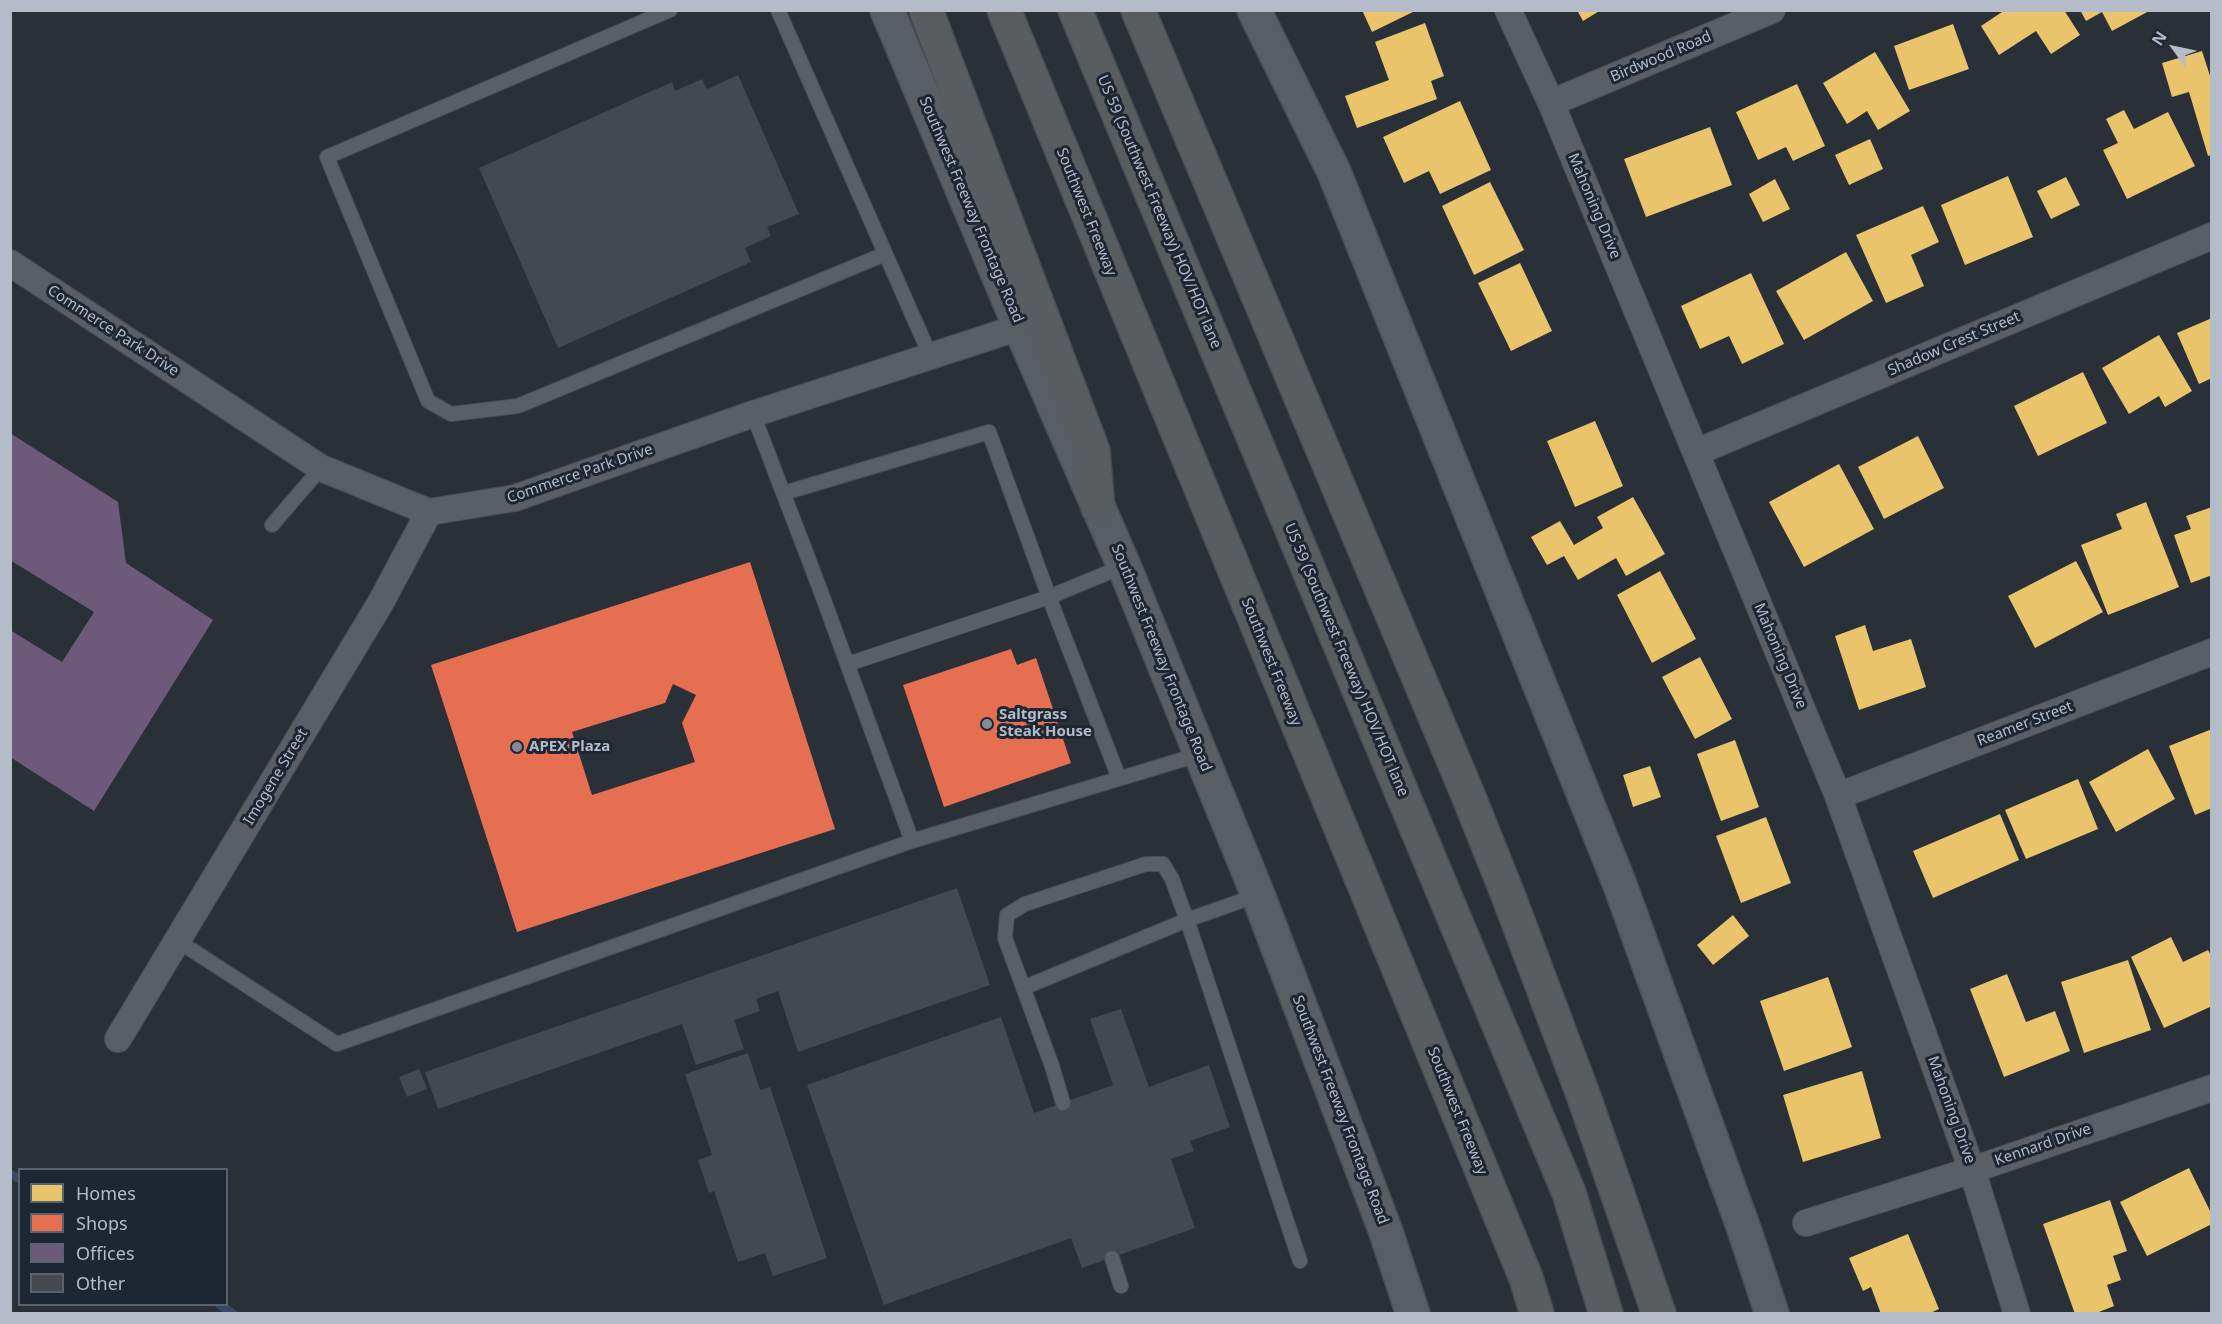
<!DOCTYPE html>
<style>
body{margin:0}
#map{position:relative;width:2222px;height:1324px;overflow:hidden;background:#2a3038;font-family:"Noto Sans",sans-serif}
canvas{display:block}
.frame{position:absolute;inset:0;border:12px solid #b4bcc9;pointer-events:none}
.legend{position:absolute;left:18px;top:1168px;width:210px;height:138px;box-sizing:border-box;background:#1d2633;border:2px solid #59626f;margin:0;padding:8px 10px;list-style:none;font-size:18px;color:#b4bcc9}
.legend li{display:flex;align-items:center;gap:12px;height:30px}
.legend b{width:30px;border:2px solid #59626f}
.north{position:absolute;left:2144px;top:18px;width:60px;height:60px;-webkit-text-stroke:4px #1d2633;paint-order:stroke;rotate:303deg;font-size:16px;font-weight:700;line-height:24px;text-align:center;color:#b4bcc9}
.north::after{content:'';display:block;margin:auto;width:21px;height:27px;background:#b4bcc9;clip-path:polygon(50% 0,100% 100%,50% 72%,0 100%)}
</style>
<div id="map">
<canvas width="2222" height="1324"></canvas>
<div class="frame"></div>
<ul class="legend">
<li><b style="height:16px;background:#e9c46a"></b>Homes</li>
<li><b style="height:16px;background:#e76f51"></b>Shops</li>
<li><b style="height:16px;background:#6d597a"></b>Offices</li>
<li><b style="height:16px;background:#444950"></b>Other</li>
</ul>
<div class="north">N</div>
</div>
<script>
const ctx = document.querySelector('canvas').getContext('2d');
ctx.lineJoin = 'round';
function fillPath(path, color) { ctx.fillStyle = color; ctx.fill(path, 'evenodd'); }
const toPath = rows => new Path2D(rows.map(r => 'M' + r).join(''));
function trace(path, color, width, dash) { ctx.strokeStyle = color; ctx.lineWidth = width; ctx.lineCap = dash ? 'butt' : 'round'; ctx.setLineDash(dash || []); ctx.stroke(path); }
function drawText(font, color, halo, rows, align = 'center') {
  ctx.font = font + ' "Noto Sans",sans-serif'; ctx.lineWidth = 6; ctx.setLineDash([]); ctx.textBaseline = 'middle'; ctx.strokeStyle = halo; ctx.fillStyle = color; for (const [text, x, y, turn = 0] of rows) {
    ctx.save(); ctx.translate(x, y); ctx.rotate((+turn || 0) * Math.PI / 180); ctx.textAlign = isNaN(turn) ? turn : align; if (halo) ctx.strokeText(text, 0, 0); ctx.fillText(text, 0, 0); ctx.restore();
  }
}
const homes = toPath([
 [1362,10,1417,10,1372,32],
 [1577,10,1601,10,1583,21],
 [2005,10,2064,10,2080,35,2051,54,2036,31,1999,55,1981,26],
 [2080,10,2151,10,2112,31,2102,12,2086,21],
 [1425,23,1444,76,1431,81,1437,99,1357,128,1345,96,1389,80,1375,42],
 [1953,24,1969,69,1909,90,1894,46],
 [2202,51,2212,82,2212,155,2208,156,2189,92,2172,97,2162,63],
 [1875,52,1910,111,1878,130,1867,111,1847,124,1823,83],
 [1797,84,1825,146,1793,161,1786,147,1758,160,1736,112],
 [1460,101,1491,170,1440,194,1429,171,1404,183,1383,137],
 [2124,110,2134,129,2168,112,2195,166,2127,199,2103,150,2118,143,2106,119],
 [1710,127,1732,185,1646,217,1624,159],
 [1870,139,1883,169,1849,185,1835,155],
 [2008,176,2033,237,1965,265,1941,205],
 [2066,177,2080,205,2051,219,2037,191],
 [1775,179,1790,209,1763,222,1749,194],
 [1490,182,1524,250,1474,275,1442,206],
 [1923,206,1939,242,1911,255,1924,286,1886,303,1856,235],
 [1846,252,1873,301,1804,340,1776,291],
 [1520,263,1552,331,1511,351,1478,283],
 [1751,273,1784,344,1742,364,1729,336,1700,349,1681,306],
 [2212,318,2212,378,2199,384,2177,333],
 [2159,335,2192,391,2165,407,2159,396,2129,414,2102,368],
 [2083,372,2107,423,2038,456,2014,406],
 [1595,421,1623,486,1575,507,1547,441],
 [1918,436,1944,488,1884,519,1858,467],
 [1839,464,1874,529,1804,567,1769,502],
 [1633,497,1665,554,1626,576,1616,558,1578,580,1564,556,1547,565,1531,537,1560,521,1574,545,1603,528,1597,517],
 [2146,502,2179,587,2108,615,2081,545,2122,529,2116,514],
 [2212,507,2212,575,2191,583,2174,535,2191,529,2186,516],
 [2076,561,2103,612,2035,648,2008,596],
 [1660,571,1696,639,1652,663,1617,595],
 [1865,625,1873,651,1911,639,1926,687,1859,710,1835,636],
 [1700,657,1732,719,1695,739,1662,677],
 [2212,729,2212,808,2195,815,2169,746],
 [1735,740,1759,807,1721,821,1697,754],
 [2148,749,2175,799,2116,832,2089,782],
 [1650,766,1661,797,1633,807,1623,775],
 [2078,779,2098,829,2026,859,2005,810],
 [2000,814,2019,860,1933,898,1913,851],
 [1766,817,1791,883,1741,903,1716,836],
 [1733,915,1749,936,1713,965,1697,945],
 [2171,937,2183,962,2208,950,2212,957,2212,1006,2164,1028,2131,957],
 [2128,960,2151,1030,2084,1053,2061,982],
 [2007,974,2026,1022,2055,1011,2070,1051,2004,1077,1970,989],
 [1828,977,1852,1047,1784,1071,1760,1001],
 [1862,1071,1881,1138,1803,1162,1783,1095],
 [2189,1168,2212,1215,2212,1224,2147,1256,2120,1202],
 [2110,1200,2127,1251,2113,1256,2121,1280,2107,1285,2114,1306,2094,1314,2075,1314,2043,1224],
 [1908,1234,1939,1309,1928,1314,1881,1314,1871,1287,1863,1291,1849,1258]
]);
const shops = toPath([
 [750,562,835,829,517,932,431,665],
 [673,684,696,695,682,723,695,762,592,795,572,732,665,703],
 [1011,649,1017,665,1036,658,1071,763,944,807,903,685]
]);
const offices = toPath([
 [10,433,118,502,126,563,213,620,94,811,10,757,10,630,62,662,94,612,10,560]
]);
const stream = toPath([
 [10,1174,20,1179],
 [219,1304,233,1314]
]);
const building = toPath([
 [738,75,799,214,767,227,771,236,745,248,751,262,558,348,479,168,672,82,675,91,702,79,707,89],
 [957,888,990,985,798,1052,778,991,756,999,760,1011,734,1020,744,1049,696,1065,682,1024,438,1109,425,1072],
 [1121,1009,1149,1087,1209,1065,1230,1127,1190,1141,1194,1151,1171,1159,1195,1228,1082,1268,1071,1238,884,1305,807,1085,1001,1017,1034,1113,1113,1085,1090,1019],
 [748,1053,760,1090,770,1087,827,1258,773,1276,765,1253,738,1262,714,1191,709,1193,698,1160,712,1155,685,1074],
 [419,1069,427,1089,407,1097,399,1077]
]);
const lane = toPath([
 [670,10,327,157,428,401,451,414,518,406,885,254],
 [778,10,930,355],
 [753,414,818,584,912,841],
 [784,493,989,432,1049,597,1119,778],
 [272,525,321,468],
 [848,664,1049,597,1124,566],
 [178,941,337,1044,912,841,1201,754],
 [1023,988,1187,920,1258,895],
 [1063,1103,1052,1066,1005,938,1007,915,1025,904,1146,864,1163,864,1172,879,1187,920,1300,1261],
 [1112,1258,1121,1286]
]);
const street = toPath([
 [1508,10,1551,103,1838,796,1972,1170,2017,1314],
 [1551,103,1772,10],
 [10,263,321,468,429,512,515,498,753,414,1020,327],
 [1697,452,2212,236],
 [1838,796,2212,652],
 [118,1039,381,602,429,512],
 [1806,1223,1972,1170,2212,1088]
]);
const secondary = toPath([
 [887,10,1020,327,1124,566,1258,895,1386,1232,1413,1314],
 [1254,10,1334,172,1620,885,1745,1232,1772,1314]
]);
const highway = toPath([
 [926,10,1093,451,1098,508],
 [1004,10,1526,1278,1537,1314],
 [1075,10,1569,1193,1606,1314],
 [1138,10,1468,795,1508,895,1584,1097,1659,1314]
]);
const markers = [
 [987,724,6,"#848b96"],
 [517,747,6,"#848b96"]
];
const streetNames = [
 ["Birdwood Road",1661,57,-23],
 ["Mahoning Drive",1594,206,67],
 ["Southwest Freeway Frontage Road",971,210,67],
 ["Southwest Freeway",1086,212,68],
 ["US 59 (Southwest Freeway) HOV/HOT lane",1159,212,67],
 ["Commerce Park Drive",113,331,33],
 ["Shadow Crest Street",1954,344,-23],
 ["Commerce Park Drive",580,474,-19],
 ["Mahoning Drive",1780,656,67],
 ["Southwest Freeway Frontage Road",1161,658,68],
 ["US 59 (Southwest Freeway) HOV/HOT lane",1346,660,67],
 ["Southwest Freeway",1271,662,68],
 ["Reamer Street",2025,724,-21],
 ["Imogene Street",276,777,-59],
 ["Southwest Freeway Frontage Road",1340,1110,69],
 ["Mahoning Drive",1951,1110,70],
 ["Southwest Freeway",1457,1111,68],
 ["Kennard Drive",2043,1145,-19]
];
const poiNames = [
 ["Saltgrass",999,715],
 ["Steak House",999,732],
 ["APEX Plaza",529,747]
];
fillPath(homes, '#e9c46a');
fillPath(shops, '#e76f51');
fillPath(offices, '#6d597a');
trace(stream, '#384963', 9);
fillPath(building, '#444950');
trace(lane, '#484c53', 16);
trace(street, '#484c53', 28);
trace(secondary, '#484c53', 36);
trace(highway, '#474c53', 36);
trace(lane, '#5a5e66', 14);
trace(street, '#5a5e66', 26);
trace(secondary, '#595d64', 33);
trace(highway, '#5a5d60', 33);
for (const [x, y, r, color] of markers) { const dot = new Path2D(); dot.arc(x, y, r, 0, 2 * Math.PI); ctx.fillStyle = color; ctx.fill(dot); trace(dot, '#1d2633', 2); }
drawText('15px', '#b4bcc9', '#1d2633', streetNames);
drawText('bold 15px', '#b4bcc9', '#1d2633', poiNames, 'left');
</script>
